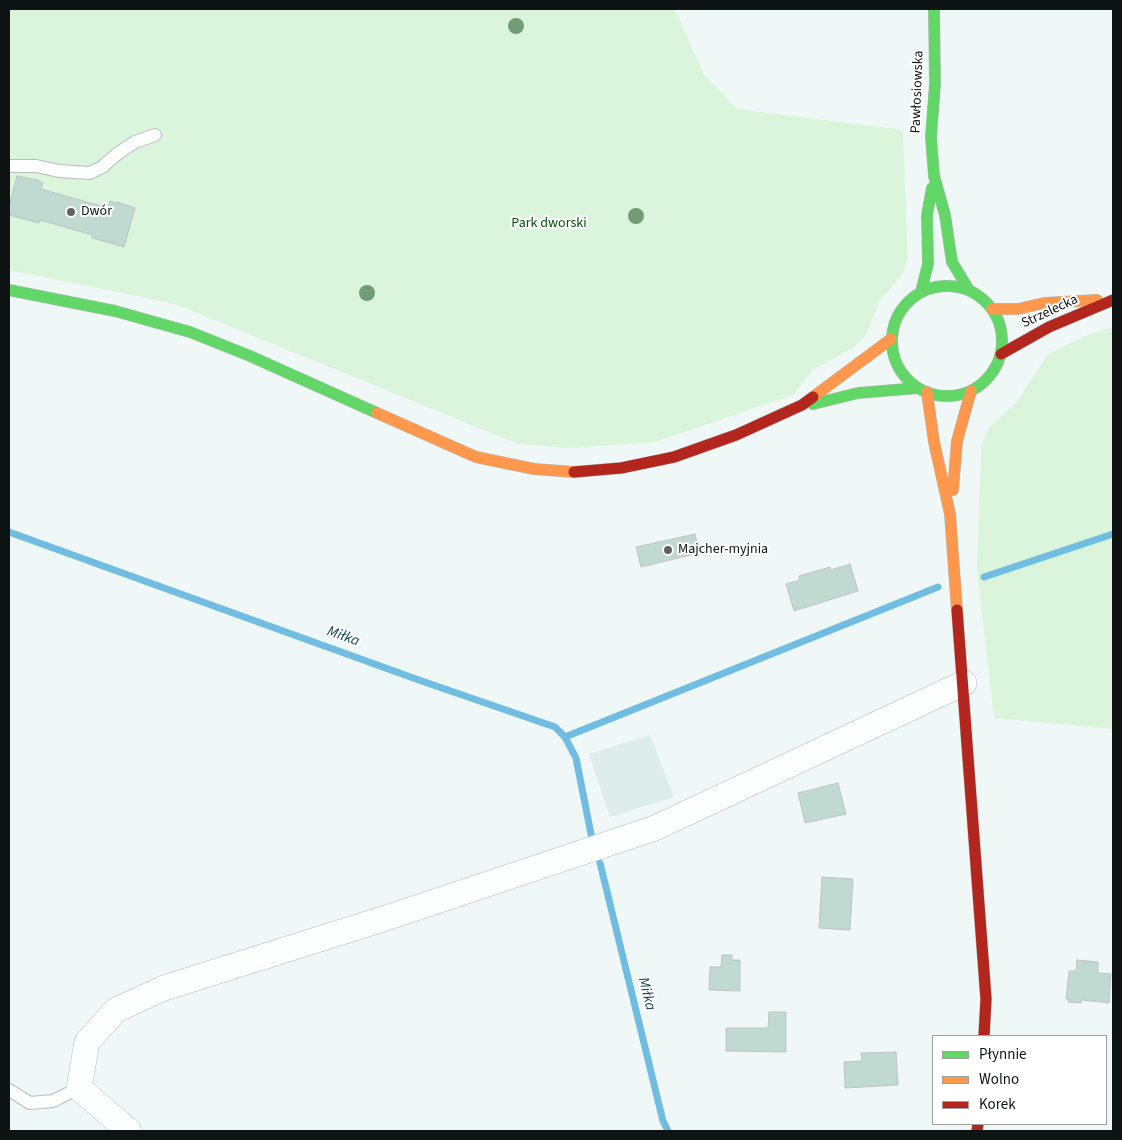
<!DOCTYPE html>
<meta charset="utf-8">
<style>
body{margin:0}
#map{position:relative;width:1122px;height:1140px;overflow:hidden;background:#f0f8f7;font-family:"Source Sans 3",sans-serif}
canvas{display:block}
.frame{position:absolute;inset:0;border:10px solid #0e1313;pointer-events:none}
.legend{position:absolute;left:932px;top:1035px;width:175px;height:90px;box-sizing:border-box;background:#fff;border:1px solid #9fa1a1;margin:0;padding:6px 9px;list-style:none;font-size:15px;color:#0e1313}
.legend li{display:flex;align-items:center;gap:10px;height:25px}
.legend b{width:25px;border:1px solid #9fa1a1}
</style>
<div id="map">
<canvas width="1122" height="1140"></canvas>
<div class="frame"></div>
<ul class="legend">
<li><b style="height:6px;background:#63d668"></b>Płynnie</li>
<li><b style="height:6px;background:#ff974d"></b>Wolno</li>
<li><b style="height:6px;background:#b3261e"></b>Korek</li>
</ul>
</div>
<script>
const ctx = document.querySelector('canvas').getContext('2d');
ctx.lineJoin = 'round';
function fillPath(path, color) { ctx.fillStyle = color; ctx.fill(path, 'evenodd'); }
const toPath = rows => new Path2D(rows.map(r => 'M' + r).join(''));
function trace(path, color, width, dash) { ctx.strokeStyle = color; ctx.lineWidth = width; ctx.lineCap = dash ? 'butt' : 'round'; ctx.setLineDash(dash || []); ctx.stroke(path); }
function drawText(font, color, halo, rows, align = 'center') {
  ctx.font = font + ' "Source Sans 3",sans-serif'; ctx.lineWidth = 4; ctx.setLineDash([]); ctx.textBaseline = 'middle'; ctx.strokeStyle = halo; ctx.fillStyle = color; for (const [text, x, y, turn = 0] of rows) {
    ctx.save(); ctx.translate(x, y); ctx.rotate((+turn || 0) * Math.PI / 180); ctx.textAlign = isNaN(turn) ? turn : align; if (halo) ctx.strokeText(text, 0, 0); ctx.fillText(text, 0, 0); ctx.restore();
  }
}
const built = toPath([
 [650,735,674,797,610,817,589,754]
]);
const green = toPath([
 [9,9,675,9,704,75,737,109,903,130,908,260,903,274,879,301,868,331,863,338,853,348,813,370,793,395,655,442,570,448,518,444,175,304,9,270],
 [1113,327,1113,729,994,718,977,570,981,447,988,429,1017,401,1048,354,1088,335]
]);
const stream = toPath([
 [9,532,416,679,555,727,565,737,576,758,592,839],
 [984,577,1113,534],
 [565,737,938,587],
 [600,863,663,1121,668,1131]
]);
const building = toPath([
 [17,176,37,180,43,183,41,189,108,208,110,201,116,203,117,202,135,208,124,247,92,238,92,235,40,220,39,223,9,215,9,207,17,176],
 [695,534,699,553,641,567,636,547,695,534],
 [850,564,858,591,794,611,786,584,800,580,799,576,830,567,831,570,850,564],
 [838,783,846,814,805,823,798,793,838,783],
 [822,877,853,879,850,930,819,928,822,877],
 [722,955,732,955,732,960,740,960,740,991,709,990,710,967,721,967,722,955],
 [1077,960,1098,962,1098,973,1111,974,1109,1003,1082,1000,1081,1003,1068,1002,1069,999,1066,999,1069,971,1076,971,1077,960],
 [769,1012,786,1012,786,1052,726,1051,726,1028,768,1028,769,1012],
 [896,1052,898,1085,845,1088,844,1062,862,1061,861,1053,896,1052]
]);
const lane = toPath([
 [9,166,36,166,59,171,90,173,102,167,117,154,135,142,155,135],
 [9,1090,30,1103,53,1101,79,1088]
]);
const street = toPath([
 [129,1131,79,1088,87,1042,116,1010,164,988,383,919,655,828,964,683]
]);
const fast = toPath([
 [934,9,935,84,931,137,934,176,945,215,952,262,969,290],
 '892 341a55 55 0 1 1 110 0a55 55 0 1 1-110 0Z',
 [9,290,115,311,190,332,250,356,377,413],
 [921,292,928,264,927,215,932,188],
 [813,404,858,393,918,388]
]);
const slow = toPath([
 [992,309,1018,309,1044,303,1097,300],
 [927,392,934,442,950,514,957,610],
 [813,397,891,339],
 [377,413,476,457,534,469,574,472],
 [953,490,957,441,971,391]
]);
const jam = toPath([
 [1001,354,1049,327,1113,300],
 [574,472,621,468,674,457,736,435,802,405,813,397],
 [957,610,986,999,984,1036],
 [977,1131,978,1124]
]);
const trees = [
 [516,26],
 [636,216],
 [367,293]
];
const markers = [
 [71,212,5,"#5d6363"],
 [668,550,5,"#5d6363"]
];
const streetNames = [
 ["Pawłosiowska",918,92,-88],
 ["Strzelecka",1050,312,-25]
];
const poiNames = [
 ["Dwór",81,212],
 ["Majcher-myjnia",678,550]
];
const parkNames = [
 ["Park dworski",549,224]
];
const waterNames = [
 ["Miłka",343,637,20],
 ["Miłka",646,994,76]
];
fillPath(built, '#dcedeb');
fillPath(green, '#daf5db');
trace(stream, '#70bde1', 7);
fillPath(building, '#c1dad1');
trace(building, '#bec4c3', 1);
trace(lane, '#b7bdbc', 14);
trace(street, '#b7bdbc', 26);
trace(fast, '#b7bdbc', 12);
trace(slow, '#b7bdbc', 12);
trace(jam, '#b7bdbc', 12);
trace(lane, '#fdfefe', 12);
trace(street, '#fdfefe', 25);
trace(fast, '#63d668', 11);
trace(slow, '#ff974d', 11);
trace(jam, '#b3261e', 11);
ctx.fillStyle = '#709d75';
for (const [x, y] of trees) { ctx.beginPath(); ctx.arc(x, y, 8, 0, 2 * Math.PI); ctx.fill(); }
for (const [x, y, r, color] of markers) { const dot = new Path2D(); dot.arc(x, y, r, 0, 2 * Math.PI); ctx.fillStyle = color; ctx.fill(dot); trace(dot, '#fff', 2); }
drawText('14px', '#0e1313', '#fff', streetNames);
drawText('14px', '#0e1313', '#fff', poiNames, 'left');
drawText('14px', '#08520a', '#fff', parkNames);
drawText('italic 15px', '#174359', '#fff', waterNames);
</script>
